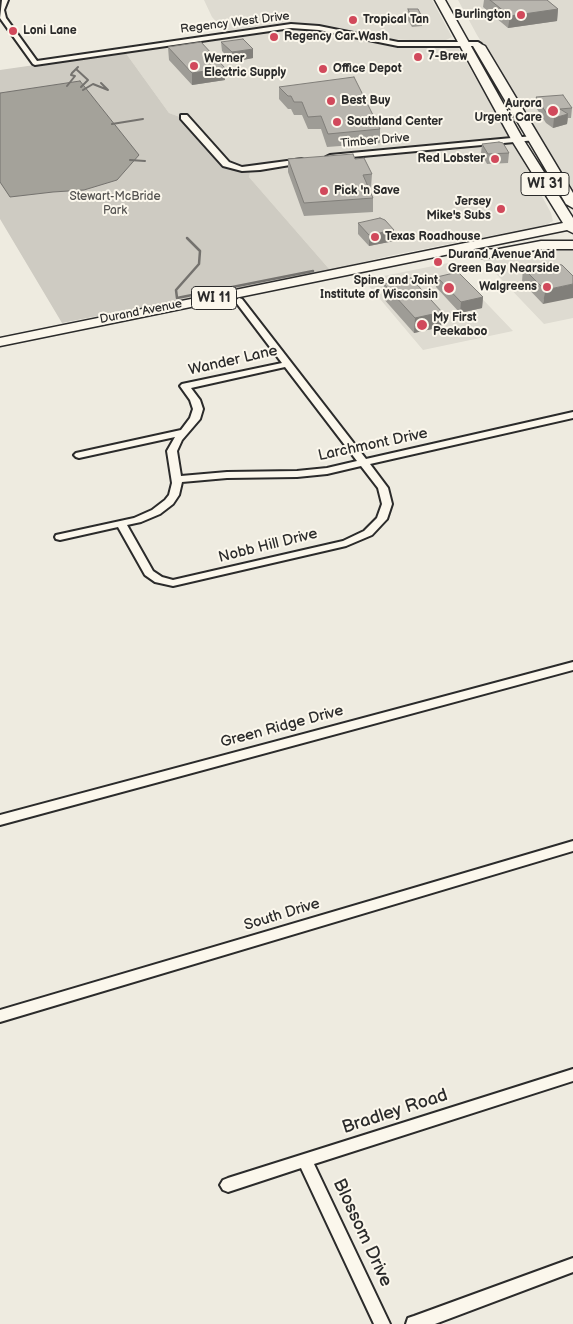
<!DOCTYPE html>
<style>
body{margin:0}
canvas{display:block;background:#eeebe0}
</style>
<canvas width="573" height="1324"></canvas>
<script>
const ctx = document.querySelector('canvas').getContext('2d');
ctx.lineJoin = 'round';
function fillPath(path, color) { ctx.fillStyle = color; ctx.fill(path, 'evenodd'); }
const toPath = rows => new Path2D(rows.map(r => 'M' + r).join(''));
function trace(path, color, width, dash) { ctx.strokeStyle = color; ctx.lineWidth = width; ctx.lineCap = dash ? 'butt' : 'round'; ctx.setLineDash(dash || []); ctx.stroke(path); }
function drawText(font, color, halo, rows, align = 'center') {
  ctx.font = font + ' "Balsamiq Sans",sans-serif'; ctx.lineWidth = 4; ctx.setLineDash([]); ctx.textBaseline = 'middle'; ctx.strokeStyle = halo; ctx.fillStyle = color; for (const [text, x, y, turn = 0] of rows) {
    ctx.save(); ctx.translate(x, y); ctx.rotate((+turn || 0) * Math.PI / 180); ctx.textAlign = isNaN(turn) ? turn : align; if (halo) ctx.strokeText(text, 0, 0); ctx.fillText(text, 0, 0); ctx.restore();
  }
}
const built = toPath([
 [204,0,432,0,452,37,446,40,432,41,388,39,306,23,225,31,212,17],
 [458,0,573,0,573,189,477,35],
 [292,28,324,32,389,46,457,46,505,128,551,213,553,221,546,225,393,255,330,270,249,177,247,166,238,165,227,161,188,116,180,117,169,113,125,52],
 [542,246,573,249,573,318,544,324,480,257],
 [448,263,513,331,423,350,364,280]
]);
const green = toPath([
 [125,52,169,113,180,117,221,166,230,169,250,172,249,177,330,270,62,323,0,219,0,70]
]);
const water = toPath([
 [80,81,139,155,117,180,84,190,53,192,10,197,0,182,0,93,80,81]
]);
const streamFar1 = toPath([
 [76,69,88,80,81,87],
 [67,86,75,76,71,75,72,73,78,67],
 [83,90,93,84,108,90,101,83],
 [112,124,143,119],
 [130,160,145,161]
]);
const stream = toPath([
 [187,238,200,251,199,264,176,290,177,298,313,271]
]);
const minor = toPath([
 [2,0,8,0,4,10,6,18,37,61,291,24,319,26,398,42,478,42,481,44,478,46,398,46,319,30,291,28,35,65,33,64,0,18,2,0],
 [181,115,187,115,229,162,242,167,302,159,306,161,302,163,260,170,242,171,223,166,181,119,181,115],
 [533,136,536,136,536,140,330,159,326,157,330,155,533,136],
 [239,298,242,299,366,459,573,412,573,418,370,464,388,488,392,504,387,519,372,535,346,546,173,586,155,582,145,575,118,527,60,540,56,539,55,537,56,535,134,518,152,510,165,500,169,495,172,483,167,451,175,437,79,458,76,457,74,455,76,453,181,430,190,418,193,409,190,400,180,386,182,384,282,363,235,301,239,298],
 [285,367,357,461,327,468,297,471,227,472,181,476,177,451,182,440,200,419,203,409,200,400,191,388,285,367],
 [361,466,378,488,382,504,377,518,364,531,343,541,173,580,162,577,153,571,127,525,141,522,160,514,173,504,179,495,182,482,227,478,297,477,327,474,361,466],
 [573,662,573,670,0,825,0,815,573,662],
 [573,841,573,851,0,1022,0,1010,573,841],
 [573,1069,573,1081,314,1164,390,1324,374,1324,301,1168,228,1192,223,1190,220,1185,223,1180,228,1178,573,1069],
 [573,1258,573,1272,435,1324,406,1324,408,1318,414,1316,573,1258]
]);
const primary = toPath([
 [435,0,445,0,523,139,573,218,573,233,567,230,0,346,0,338,563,223,511,139,435,0],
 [479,43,485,46,573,193,573,208,566,204,473,46,479,43],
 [541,241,573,241,573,249,541,249,499,257,480,258,473,254,480,250,499,249,541,241]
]);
const wall = toPath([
 [484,0,547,0,558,9,557,21,508,28,483,7],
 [408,9,422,17,422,26,412,27,407,19],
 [221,42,253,58,232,62,222,51],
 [168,47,225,80,192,85,169,60],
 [279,87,380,129,380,143,327,147,321,129,308,129,302,115,294,115,291,109,288,109,279,99],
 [536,97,572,108,571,118,568,118,567,124,553,128,546,123,535,106],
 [482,144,509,153,508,163,487,164,481,153],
 [288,159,355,159,372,174,371,188,369,188,373,198,373,212,304,216,288,172],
 [358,223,394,241,369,246,358,234],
 [550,263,543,304,522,282,523,268],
 [437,277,483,297,482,308,460,313,436,287],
 [384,284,442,312,441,327,414,333,383,298]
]);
const shadedWall = toPath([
 [558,9,557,21,508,28,510,16],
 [253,49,253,58,232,62,232,52],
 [225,68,225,80,192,85,192,73],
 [568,114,567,124,553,128,554,118],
 [394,230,394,241,369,246,369,235],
 [573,284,573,298,543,304,545,290],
 [483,297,482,308,460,313,461,302],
 [442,312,441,327,414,333,415,318]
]);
const building = toPath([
 [490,0,547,0,558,9,510,16,490,0],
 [408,9,418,9,422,17,412,18,408,9],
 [243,39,253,49,232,52,221,42,243,39],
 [201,42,225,68,192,73,168,47,201,42],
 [354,77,380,129,328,134,321,116,308,117,302,102,294,102,291,96,288,96,279,87,354,77],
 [563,95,572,108,560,109,568,114,554,118,547,114,536,97,563,95],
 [499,142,503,143,509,153,488,154,482,144,499,142],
 [353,154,355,159,364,158,372,174,363,175,373,198,304,203,288,159,353,154],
 [380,218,385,220,394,230,369,235,358,223,380,218],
 [550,263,562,265,573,276,573,284,545,290,523,268,550,263],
 [458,272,483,297,461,302,437,277,458,272],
 [411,278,442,312,415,318,384,284,411,278]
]);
const markers = [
 [521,15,5,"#d1495b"],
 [353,20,5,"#d1495b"],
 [13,31,5,"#d1495b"],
 [274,37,5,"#d1495b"],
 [418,57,5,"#d1495b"],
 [194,66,5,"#d1495b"],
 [323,69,5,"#d1495b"],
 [331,101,5,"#d1495b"],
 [553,111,6,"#d1495b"],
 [337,122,5,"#d1495b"],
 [495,159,5,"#d1495b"],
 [324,191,5,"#d1495b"],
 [501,209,5,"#d1495b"],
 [375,237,5,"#d1495b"],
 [438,262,5,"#d1495b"],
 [547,287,5,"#d1495b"],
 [449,288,6,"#d1495b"],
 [422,325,6,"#d1495b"]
];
const farPoinames = [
 ["Burlington",511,15,"right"],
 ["Tropical Tan",363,20],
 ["Loni Lane",23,31],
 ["Regency Car Wash",284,37],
 ["7-Brew",428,57],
 ["Werner",204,59],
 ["Electric Supply",204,73],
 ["Office Depot",333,69],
 ["Best Buy",341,101],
 ["Aurora",542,104,"right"],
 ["Urgent Care",542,118,"right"],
 ["Southland Center",347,122],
 ["Red Lobster",485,159,"right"],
 ["Pick 'n Save",334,191],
 ["Jersey",491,202,"right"],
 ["Mike's Subs",491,216,"right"],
 ["Texas Roadhouse",385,237],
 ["Durand Avenue And",448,255],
 ["Green Bay Nearside",448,269],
 ["Spine and Joint",438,281,"right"],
 ["Institute of Wisconsin",438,295,"right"],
 ["Walgreens",537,287,"right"],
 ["My First",433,318],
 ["Peekaboo",433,332]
];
const farStreetnames = [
 ["Regency West Drive",235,23,-7],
 ["Timber Drive",375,141,-5],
 ["Durand Avenue",141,312,-11]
];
const farParknames = [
 ["Stewart-McBride",115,197],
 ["Park",115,211]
];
const shields = [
 [545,184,48],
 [214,298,45]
];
const shieldNames = [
 ["WI 31",545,184],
 ["WI 11",214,298]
];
const streetNames = [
 ["Wander Lane",233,361,-13],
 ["Larchmont Drive",373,445,-12],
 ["Nobb Hill Drive",268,546,-14],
 ["Green Ridge Drive",282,727,-15],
 ["South Drive",282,915,-17]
];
const nearStreetnames = [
 ["Bradley Road",395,1112,-18],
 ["Blossom Drive",362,1233,65]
];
fillPath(built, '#dedbd1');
fillPath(green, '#cecbc2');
fillPath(water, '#a4a29a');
trace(water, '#74726e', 1);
trace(streamFar1, '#74726e', 2);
trace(stream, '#74726e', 2.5);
trace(minor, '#2b2b2b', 4);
trace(primary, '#2b2b2b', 3);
fillPath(minor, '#fbf7ec');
fillPath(primary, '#fbf7ec');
fillPath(wall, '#9e9c96');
fillPath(shadedWall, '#817f7a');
fillPath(building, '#b8b5ae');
trace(building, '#817f7a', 1);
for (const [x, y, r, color] of markers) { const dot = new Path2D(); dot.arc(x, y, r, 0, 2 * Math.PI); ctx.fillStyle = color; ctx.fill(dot); trace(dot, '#fbf7ec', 2); }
drawText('bold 12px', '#2b2b2b', '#fbf7ec', farPoinames, 'left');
drawText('12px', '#2b2b2b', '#fbf7ec', farStreetnames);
drawText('12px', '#545351', '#fbf7ec', farParknames);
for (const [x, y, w] of shields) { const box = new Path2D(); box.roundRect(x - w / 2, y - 11.5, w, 23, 4); ctx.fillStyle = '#fbf7ec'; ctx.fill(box); trace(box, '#2b2b2b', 1); }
drawText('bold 14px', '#2b2b2b', null, shieldNames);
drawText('15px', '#2b2b2b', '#fbf7ec', streetNames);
drawText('18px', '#2b2b2b', '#fbf7ec', nearStreetnames);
</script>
